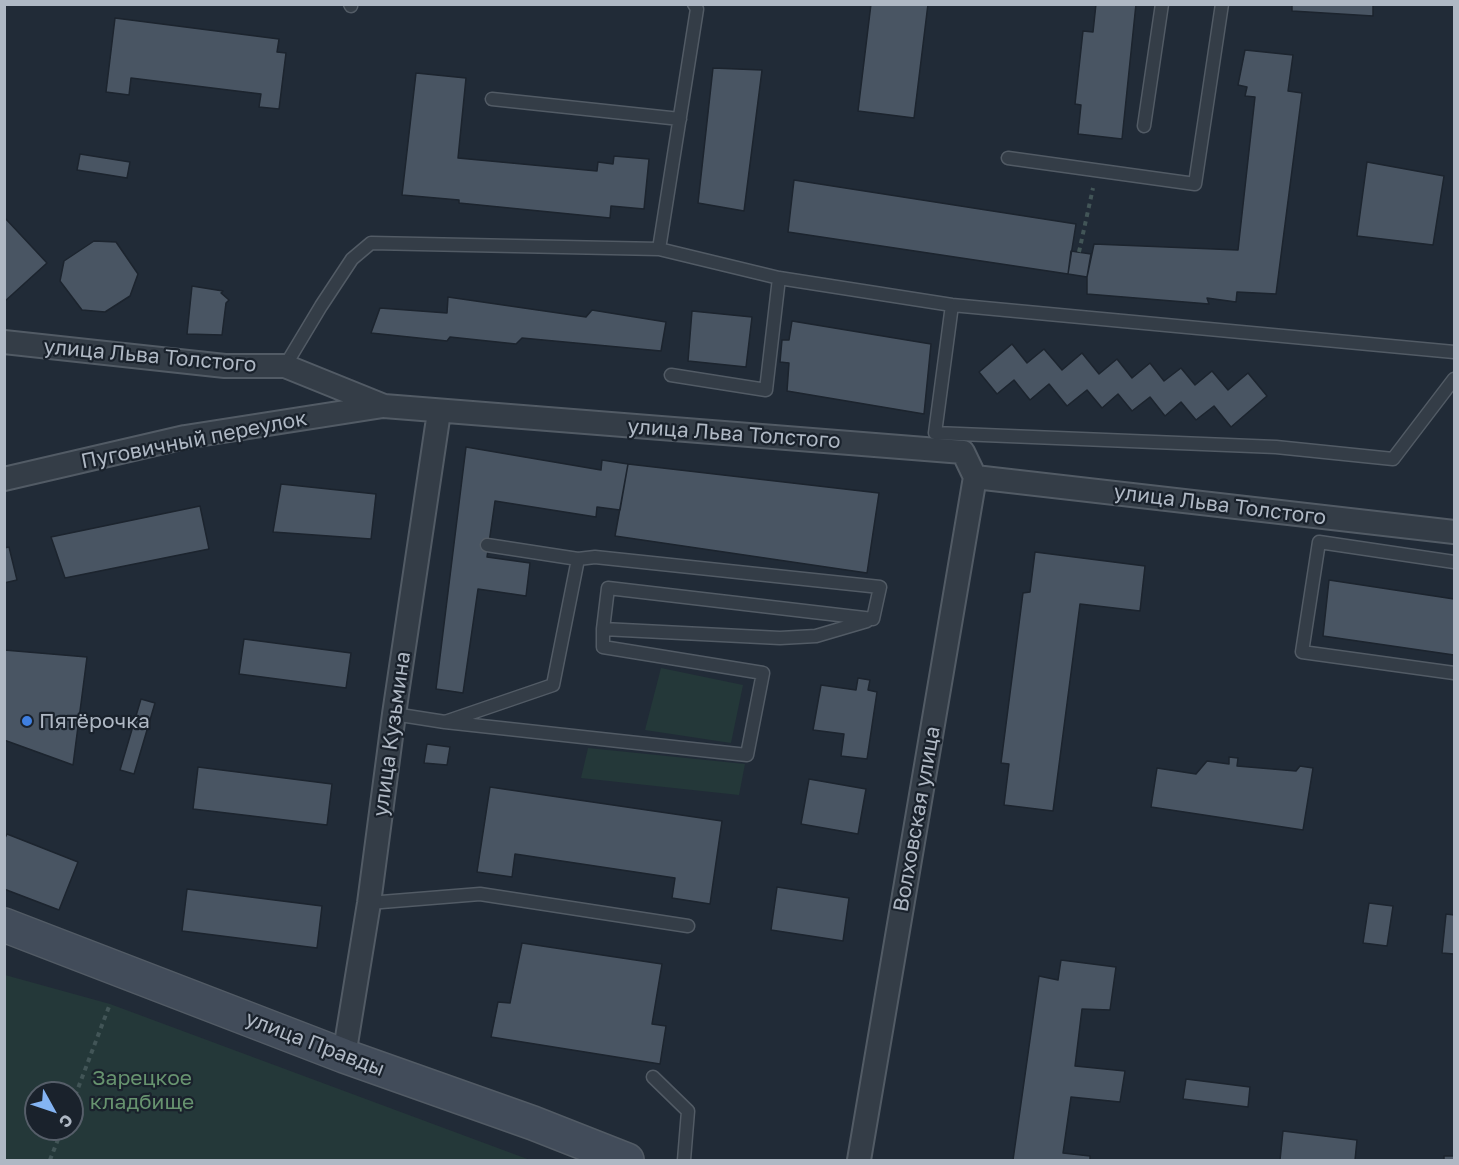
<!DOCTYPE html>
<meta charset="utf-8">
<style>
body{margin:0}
#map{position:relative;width:1459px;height:1165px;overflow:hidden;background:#212b37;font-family:"Golos Text",sans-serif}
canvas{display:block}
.frame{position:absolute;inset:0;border:6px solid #afb8c4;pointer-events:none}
.north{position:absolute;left:24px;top:1081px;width:60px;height:60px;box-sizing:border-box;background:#1a222c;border:2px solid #565e69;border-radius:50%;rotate:130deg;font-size:16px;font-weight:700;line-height:24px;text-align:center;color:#afb8c4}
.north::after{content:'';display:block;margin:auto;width:21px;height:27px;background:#84b4f3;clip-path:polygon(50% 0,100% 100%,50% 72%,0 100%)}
</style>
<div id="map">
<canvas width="1459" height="1165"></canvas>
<div class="frame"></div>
<div class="north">С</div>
</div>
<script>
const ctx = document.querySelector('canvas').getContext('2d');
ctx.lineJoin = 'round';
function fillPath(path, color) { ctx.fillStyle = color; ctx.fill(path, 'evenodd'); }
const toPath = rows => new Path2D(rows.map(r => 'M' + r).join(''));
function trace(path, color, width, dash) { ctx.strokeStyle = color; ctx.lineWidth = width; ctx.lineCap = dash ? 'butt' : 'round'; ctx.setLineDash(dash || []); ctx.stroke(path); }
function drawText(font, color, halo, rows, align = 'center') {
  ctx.font = font + ' "Golos Text",sans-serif'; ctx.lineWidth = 4.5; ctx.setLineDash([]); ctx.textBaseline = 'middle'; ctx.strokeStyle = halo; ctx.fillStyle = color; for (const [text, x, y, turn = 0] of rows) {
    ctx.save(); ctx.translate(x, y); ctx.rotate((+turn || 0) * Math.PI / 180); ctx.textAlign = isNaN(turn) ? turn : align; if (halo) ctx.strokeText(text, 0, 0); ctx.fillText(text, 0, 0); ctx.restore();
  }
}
const green = toPath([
 [661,668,743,685,731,743,645,730],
 [588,748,745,764,739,795,581,778],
 [5,975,110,1004,530,1160,5,1160],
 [36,1093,72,1093,72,1129,36,1129]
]);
const building = toPath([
 [871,4,928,4,914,118,858,111,871,4],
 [1096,4,1136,4,1122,139,1078,134,1081,105,1075,104,1083,31,1093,32,1096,4],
 [1292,4,1373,4,1373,16,1292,11,1292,4],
 [115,18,279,39,277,52,286,53,279,109,259,107,261,94,131,78,129,95,106,92,115,18],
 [1245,50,1293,55,1288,91,1302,93,1276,294,1237,292,1236,302,1207,298,1209,304,1087,294,1087,277,1094,244,1238,250,1255,97,1245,96,1247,87,1238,85,1245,50],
 [713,68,762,70,744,211,698,203,713,68],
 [416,73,466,78,458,158,597,171,598,162,613,164,614,156,649,159,644,209,611,206,610,218,459,203,459,200,402,195,416,73],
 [80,154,130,162,127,178,77,170,80,154],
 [1367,162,1444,176,1433,245,1357,236,1367,162],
 [794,180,1076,224,1068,274,788,232,794,180],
 [4,217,47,263,4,302,4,217],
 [94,241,116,242,138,274,130,296,105,312,82,310,60,281,64,261,94,241],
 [1071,251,1091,254,1087,277,1068,274,1071,251],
 [192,286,223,291,221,293,229,300,226,303,222,335,187,334,192,286],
 [448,297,586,317,592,310,666,322,661,351,522,338,516,344,450,337,447,341,371,333,380,308,447,313,448,297],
 [692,311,752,317,746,367,688,361,692,311],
 [792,321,931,344,924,414,787,391,789,363,780,362,782,340,789,340,792,321],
 [1012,344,1027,363,1044,349,1062,370,1082,353,1099,374,1117,359,1132,378,1150,363,1164,381,1181,368,1195,385,1212,371,1228,390,1248,373,1267,396,1231,427,1214,406,1196,420,1181,402,1165,416,1150,397,1132,411,1118,394,1102,408,1087,390,1067,406,1049,384,1030,400,1014,380,997,394,979,372,1012,344],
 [466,447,601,470,602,460,628,464,620,510,597,507,596,517,495,501,487,557,530,563,526,596,478,589,463,693,436,689,466,447],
 [628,464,879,493,867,573,615,536,628,464],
 [281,484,376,494,371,539,273,532,281,484],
 [200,506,209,549,65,578,51,537,200,506],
 [9,547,17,580,4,583,4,548,9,547],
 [1035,552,1145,566,1140,611,1080,604,1053,811,1004,805,1009,764,1001,763,1023,593,1030,592,1035,552],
 [1329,580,1454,599,1454,655,1323,636,1329,580],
 [244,639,351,653,346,688,239,674,244,639],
 [4,650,87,657,73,765,4,740,4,650],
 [858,678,870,680,868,690,877,692,867,759,841,756,844,734,813,730,821,685,856,690,858,678],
 [141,699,155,703,134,774,120,770,141,699],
 [427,744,450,747,447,765,424,763,427,744],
 [1229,757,1238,758,1237,766,1296,771,1300,766,1313,768,1303,830,1151,807,1157,768,1196,774,1207,761,1229,764,1229,757],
 [198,767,332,784,327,825,193,809,198,767],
 [809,779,866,789,858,834,801,824,809,779],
 [490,787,722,821,710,904,672,898,675,878,515,854,512,877,477,872,490,787],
 [7,834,78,862,59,910,4,889,4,840,7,834],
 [777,887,849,898,843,941,771,930,777,887],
 [187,889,322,906,317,948,182,931,187,889],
 [1369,903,1393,906,1387,946,1363,943,1369,903],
 [1446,914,1454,915,1454,954,1442,953,1446,914],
 [522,943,662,964,652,1024,666,1026,660,1064,491,1037,498,1002,510,1003,522,943],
 [1061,960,1116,967,1110,1010,1082,1009,1075,1066,1125,1071,1120,1102,1071,1097,1063,1153,1090,1156,1090,1160,1013,1160,1039,976,1058,980,1061,960],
 [1186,1079,1250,1087,1248,1107,1183,1099,1186,1079],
 [1283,1131,1357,1140,1355,1160,1280,1160,1283,1131],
 [1444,1156,1454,1156,1454,1160,1444,1160,1444,1156]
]);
const path = toPath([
 [1079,252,1093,188],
 [72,1104,110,1004],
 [50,1160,62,1129]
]);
const service = toPath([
 [350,4,351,6],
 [492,99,680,119],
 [1144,126,1162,4],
 [1008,158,1195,184,1222,4],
 [659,249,697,9,694,4],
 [952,305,935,433,1276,447,1393,459,1454,379],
 [285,366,321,306,352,259,371,243,659,249,779,278,952,305,1454,352],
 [671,375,766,390,779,278],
 [487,545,578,559],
 [1454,562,1319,542,1302,652,1454,673],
 [603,629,780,638,816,636,867,621],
 [394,714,445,722,747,755,763,673,603,647,603,629,608,588,873,619,880,587,595,557,578,559,553,685,445,722],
 [369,903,480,894,688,926],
 [653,1077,688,1111,684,1160]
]);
const minor = toPath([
 [4,342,225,366,285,366,384,406,963,452,975,477,1454,532],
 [4,479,185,437,383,406],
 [344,1056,369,903,394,714,439,412],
 [859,1160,975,477]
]);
const secondary = toPath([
 [4,925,344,1056,533,1123,627,1160]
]);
const markers = [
 [27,721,6,"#3f7fe0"]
];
const streetNames = [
 ["улица Льва Толстого",150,356,5],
 ["улица Льва Толстого",734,434,4],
 ["Пуговичный переулок",194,440,-11],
 ["улица Льва Толстого",1220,505,7],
 ["улица Кузьмина",392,734,-82],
 ["Волховская улица",917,819,-80],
 ["улица Правды",315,1044,21]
];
const poiNames = [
 ["Пятёрочка",39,721]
];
const parkNames = [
 ["Зарецкое",142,1078],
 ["кладбище",142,1102]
];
fillPath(green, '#243839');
fillPath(building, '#495563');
trace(building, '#1c242e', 1.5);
trace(service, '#525b65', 15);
trace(minor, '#525b65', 26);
trace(secondary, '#525b65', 36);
trace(path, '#425557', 4, [4.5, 4.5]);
trace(service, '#343d47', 12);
trace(minor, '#343d47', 22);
trace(secondary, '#424c5a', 33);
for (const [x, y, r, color] of markers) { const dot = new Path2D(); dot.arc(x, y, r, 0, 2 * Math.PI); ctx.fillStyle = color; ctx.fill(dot); trace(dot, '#1a222c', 2); }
drawText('21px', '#afb8c4', '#1a222c', streetNames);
drawText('21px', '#afb8c4', '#1a222c', poiNames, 'left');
drawText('21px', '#67936f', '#1a222c', parkNames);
</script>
